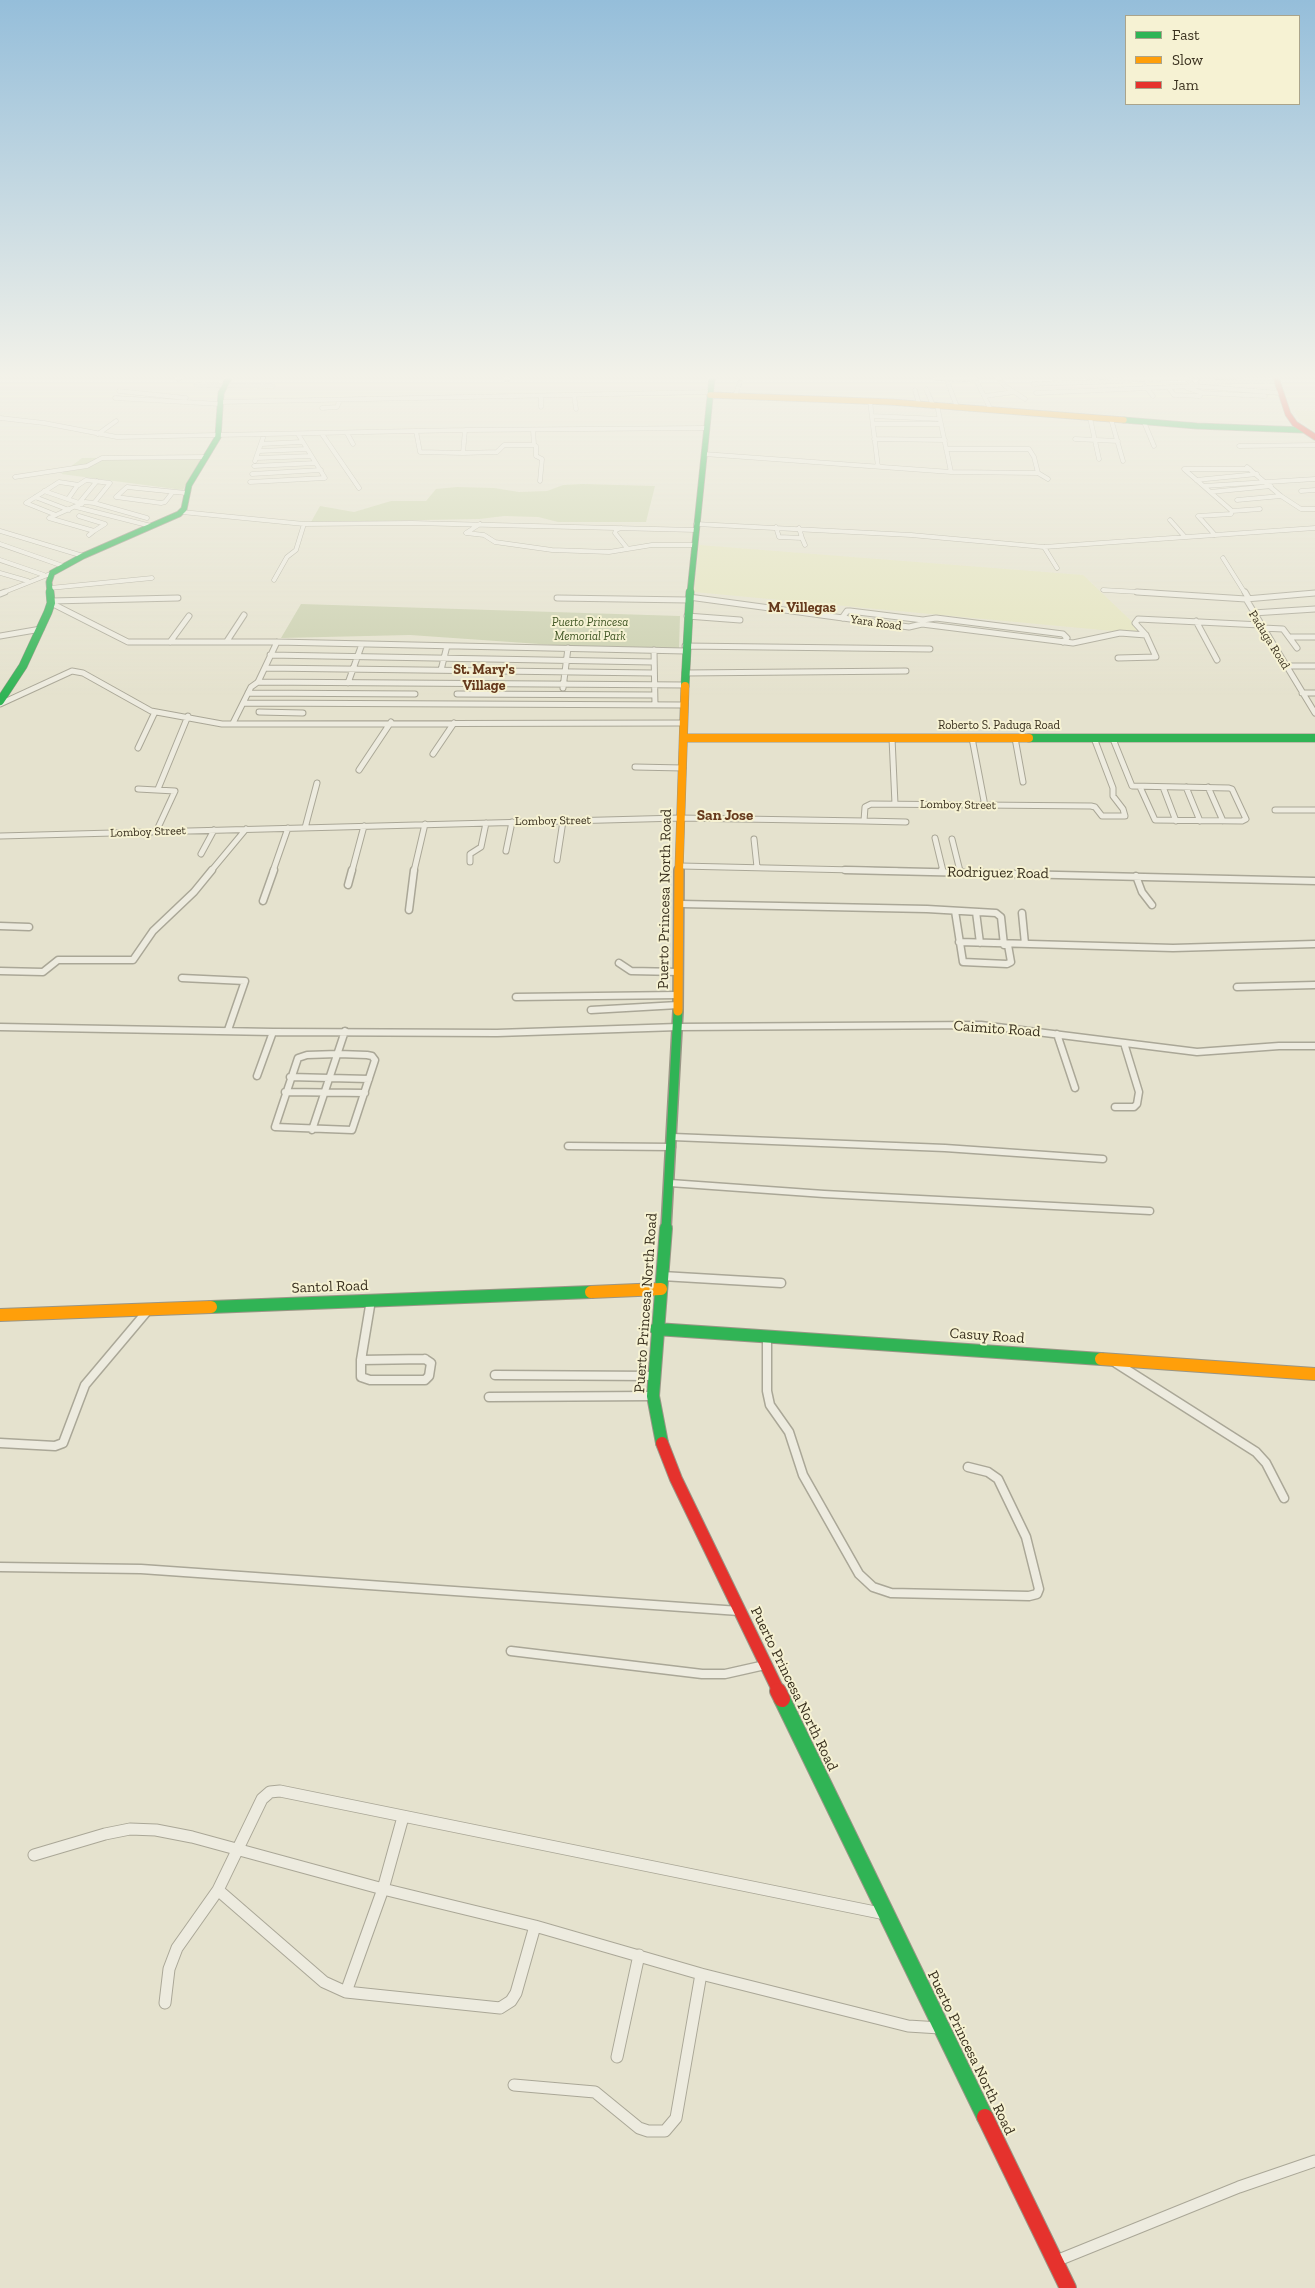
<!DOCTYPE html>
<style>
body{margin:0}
#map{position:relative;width:1315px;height:2288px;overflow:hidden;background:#e5e2ce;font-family:"Zilla Slab",serif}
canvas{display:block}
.legend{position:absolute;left:1125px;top:15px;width:175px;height:90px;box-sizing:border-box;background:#f6f2d3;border:1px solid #aaa48b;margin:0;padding:6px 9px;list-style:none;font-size:15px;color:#39301e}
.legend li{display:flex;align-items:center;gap:10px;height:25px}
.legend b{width:25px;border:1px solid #aaa48b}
</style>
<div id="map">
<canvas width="1315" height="2288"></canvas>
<ul class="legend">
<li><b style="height:6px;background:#30b455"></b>Fast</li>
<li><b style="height:6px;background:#ff9f0a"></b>Slow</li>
<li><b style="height:6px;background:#e5322d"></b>Jam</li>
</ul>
</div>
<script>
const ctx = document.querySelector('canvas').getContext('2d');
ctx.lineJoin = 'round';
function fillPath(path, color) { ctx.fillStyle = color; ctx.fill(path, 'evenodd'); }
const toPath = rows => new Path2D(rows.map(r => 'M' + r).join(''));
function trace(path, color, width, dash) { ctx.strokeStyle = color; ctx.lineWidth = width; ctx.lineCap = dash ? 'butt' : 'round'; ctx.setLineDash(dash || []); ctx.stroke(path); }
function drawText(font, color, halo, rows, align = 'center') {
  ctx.font = font + ' "Zilla Slab",serif'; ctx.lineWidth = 4; ctx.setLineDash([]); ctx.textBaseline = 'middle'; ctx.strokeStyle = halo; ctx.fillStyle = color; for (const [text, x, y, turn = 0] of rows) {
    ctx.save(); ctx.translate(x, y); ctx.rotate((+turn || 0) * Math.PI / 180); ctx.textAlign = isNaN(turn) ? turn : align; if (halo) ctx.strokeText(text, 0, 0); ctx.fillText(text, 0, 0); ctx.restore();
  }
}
const farmland = toPath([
 [1294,410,1315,411,1315,432,1298,418],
 [699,545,1083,575,1145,634,694,592]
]);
const green = toPath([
 [202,457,183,490,61,474,82,458],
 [583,484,655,486,646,522,558,522,538,517,504,516,480,519,311,522,320,506,354,512,391,501,426,501,436,489,457,487,494,488,519,492,547,491,563,485]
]);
const cemetery = toPath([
 [301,604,680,616,679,649,568,646,410,635,281,638]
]);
const streetFar4 = toPath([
 [507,378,507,380],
 [936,378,976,380],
 [946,378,957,407],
 [975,378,991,410],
 [178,379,180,378],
 [999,379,1005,386,1025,399],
 [1123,380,1186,378,1194,386],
 [1200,382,1277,381],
 [1033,384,1124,381],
 [196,385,273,386],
 [1145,386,1153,396],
 [1169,388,1174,395,1200,396],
 [1187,388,1203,393,1265,396],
 [926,389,933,405],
 [915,390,919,404],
 [119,391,186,398],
 [1036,393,1194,386,1280,393],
 [574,395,576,409],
 [541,396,541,407],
 [735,396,740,382],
 [985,396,1014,392],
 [115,398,220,404],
 [870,401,878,467],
 [220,402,710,392],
 [937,405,951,472],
 [322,408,337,407,340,400],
 [872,416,940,419],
 [0,418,44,423,117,437,465,430,705,428],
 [1090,418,1099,459],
 [1111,419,1123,461],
 [1144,422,1154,446],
 [873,424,941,424],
 [416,431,420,452,463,453,497,452,504,445,534,445,533,430],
 [347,433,353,444],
 [98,434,116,421],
 [322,434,359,488],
 [874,439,945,440],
 [1075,439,1118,441],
 [261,444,302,442],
 [534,445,536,446,536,456,542,459,540,481],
 [1239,446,1315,445],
 [259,451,307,449],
 [463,453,465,430],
 [704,454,951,472,1038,473,1034,457,1029,449,946,449],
 [257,458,311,456],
 [255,461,264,435],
 [254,466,316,463],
 [1247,467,1281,496,1301,509,1315,509],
 [1250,469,1184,469,1232,511,1260,509],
 [1038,473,1048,479],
 [252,474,321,470],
 [15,477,87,466,102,458,205,457],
 [1196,480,1257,474],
 [250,482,325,478,298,434],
 [1204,486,1315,479],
 [44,491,82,504],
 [1301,491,1315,490],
 [1210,492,1271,486],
 [172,493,165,502,161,503,116,497,127,487,186,493],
 [35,497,69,510],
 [68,499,77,486,86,480,110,483,94,503,147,518],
 [1237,500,1281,496],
 [79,503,97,481],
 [76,507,151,526],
 [182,512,304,524,412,523,696,530],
 [56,515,26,503,59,482,79,485],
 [79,516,105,524,94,531],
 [1170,520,1185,537],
 [480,524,466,533,484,535,495,542,552,550,609,552,652,545,694,545],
 [696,524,911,535,1044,547,1315,528],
 [776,527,779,537,802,538,799,528],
 [621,528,616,530,615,533,627,548],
 [0,531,83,556],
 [89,535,94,531,49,518,85,502,94,503],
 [1215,535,1198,516,1231,514,1232,511],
 [802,538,805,545],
 [0,544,63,566],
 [1044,547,1057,568],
 [1223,558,1245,593],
 [0,560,44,575],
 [0,573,28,581],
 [274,580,287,557,296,550,304,524],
 [50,588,152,578],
 [1103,590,1157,593],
 [2,593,50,574],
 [1311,593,1315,593]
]);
const streetFar3 = toPath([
 [1137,592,1246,599,1315,593],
 [1245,592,1249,599],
 [0,594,5,592],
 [689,597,909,627,922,624,1073,643,1120,633,1146,635],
 [557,598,688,600],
 [1246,599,1315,713],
 [51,601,178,598],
 [51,603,128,642,277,642,685,651],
 [1253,613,1315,609],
 [687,616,740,620],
 [842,618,847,611,850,611,923,620],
 [1196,621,1217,660],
 [922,624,923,620,936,618,1063,634,1067,638,1063,642],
 [1263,628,1283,629,1297,648],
 [0,636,41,629],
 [1291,637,1315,637],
 [227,641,244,615],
 [170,642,189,616],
 [685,646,930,649],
 [654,650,655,705],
 [270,655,653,662],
 [1118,658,1156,657,1146,635,1135,623,1138,619,1261,625],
 [1286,666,1315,666],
 [265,668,653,673],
 [441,670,447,646],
 [685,673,906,671],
 [258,682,685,685],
 [348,683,362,644],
 [563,688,568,648],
 [248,693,415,694],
 [1302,693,1315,693],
 [457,694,654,695],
 [244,703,684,705],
 [0,704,72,671,83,673,151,711,222,724,684,723],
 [259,712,303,713],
 [233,723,251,687,258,682,277,642],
 [892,738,895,804],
 [972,738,985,806],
 [1015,738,1023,782],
 [1113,739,1132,786,1229,788,1232,789,1246,819,1242,821,1155,820,1140,787],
 [138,748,155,712],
 [433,754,454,723],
 [635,767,683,768],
 [359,770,391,722],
 [1163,787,1176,821],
 [1186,787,1200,821],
 [1208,787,1223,821],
 [138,789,175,791,156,832],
 [158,789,188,716],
 [1275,810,1315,810],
 [864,821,906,822],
 [305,828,317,783],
 [0,836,680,818,864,821,865,807,871,804,1091,806,1095,807,1102,816,1125,816,1123,809,1113,796,1113,788,1094,738],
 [935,838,943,871],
 [754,839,757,867],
 [952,839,960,871],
 [506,851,512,822],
 [201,854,214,830],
 [557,860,563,821],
 [470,862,470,854,481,847,486,823],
 [681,866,897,871],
 [211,871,246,829],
 [273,871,288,828],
 [352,871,364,826],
 [414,871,425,824]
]);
const streetFar2 = toPath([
 [845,870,1315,881],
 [942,870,943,872],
 [959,870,960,872],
 [1136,876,1142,892,1152,905],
 [348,885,352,870],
 [263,901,274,870],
 [681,904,927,909,996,913,1001,917,1004,945],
 [409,910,414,870],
 [955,911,963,962,1007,964,1011,962,1008,945],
 [976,912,980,943],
 [1022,913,1025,944],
 [0,926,29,927],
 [959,942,1173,948,1315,944],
 [619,963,631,971,679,972],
 [0,971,43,972,58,960,133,960,153,931,194,892,212,870],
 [182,978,245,981,228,1030],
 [1237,987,1315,985],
 [516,997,678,995],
 [591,1010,678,1005],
 [0,1027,273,1032,497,1033,678,1027,981,1025,1197,1052,1279,1046,1315,1046],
 [1057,1034,1075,1088],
 [338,1054,367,1055,372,1056,375,1060,352,1130,275,1127,298,1058,307,1055,338,1054],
 [257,1076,273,1032],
 [290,1077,369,1079],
 [285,1092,365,1093],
 [1115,1107,1134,1107,1137,1104,1139,1092,1124,1043],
 [312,1130,345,1031],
 [673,1137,945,1148,1103,1159],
 [568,1146,672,1147],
 [670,1183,824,1194,1150,1211]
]);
const streetFar1 = toPath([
 [662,1276,781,1283],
 [767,1336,767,1391,770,1405,789,1432,803,1475,859,1574,873,1587,891,1593,1029,1596,1037,1594,1039,1589,1026,1537,998,1479,988,1472,968,1467],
 [425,1359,431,1363,429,1376,425,1380,370,1380,361,1377,361,1360,425,1359],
 [361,1360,371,1300],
 [1116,1363,1256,1452,1266,1463,1284,1498],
 [495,1375,654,1376],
 [489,1397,653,1396],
 [0,1443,55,1446,63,1443,85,1385,149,1309],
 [0,1567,141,1569,739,1611],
 [511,1651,702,1674,725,1674,765,1665]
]);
const street = toPath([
 [34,1855,105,1834,130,1829,156,1830,192,1837,383,1889,535,1926,701,1974,908,2026,940,2028],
 [218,1890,324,1982,346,1992,500,2008,511,2001,516,1993,535,1926],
 [346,1992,383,1889,403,1817],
 [165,2003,169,1969,177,1948,218,1890,262,1799,270,1792,280,1791,885,1914],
 [617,2057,639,1955],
 [514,2085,595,2092,639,2128,648,2131,665,2131,676,2118,701,1974],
 [1056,2261,1239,2187,1315,2161]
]);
const fastFar4 = toPath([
 [1124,420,1197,426,1303,430],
 [50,593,49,582,52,573,83,556,179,514,184,509,189,485,218,437,221,393,229,378],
 [690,593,712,378]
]);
const fastFar3 = toPath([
 [685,686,690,592],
 [0,701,23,666,48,612,51,603,50,592],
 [1029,738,1315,738]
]);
const fastFar2 = toPath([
 [666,1229,678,1011]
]);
const fastFar1 = toPath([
 [211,1307,591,1292],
 [656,1329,1101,1359],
 [662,1443,653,1396,666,1228]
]);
const fast = toPath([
 [782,1699,985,2117]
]);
const slowFar3 = toPath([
 [710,395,891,402,1124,420]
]);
const slowFar2 = toPath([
 [684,738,1029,738],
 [679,871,685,686]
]);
const slowFar1 = toPath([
 [678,1011,679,870]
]);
const slow = toPath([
 [591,1292,661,1289],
 [0,1315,211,1307],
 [1101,1359,1315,1374]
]);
const jamFar2 = toPath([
 [1276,378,1288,414,1295,424,1315,437]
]);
const jamFar1 = toPath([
 [662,1443,676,1479,779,1692]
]);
const jam = toPath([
 [778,1691,782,1699],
 [985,2117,1068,2288]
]);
const farParknames = [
 ["Puerto Princesa",590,623],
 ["Memorial Park",590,637]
];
const farStreetnames = [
 ["Yara Road",876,623,8],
 ["Paduga Road",1269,640,58],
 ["Roberto S. Paduga Road",999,726],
 ["Lomboy Street",958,805,1],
 ["Lomboy Street",553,821,-1],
 ["Lomboy Street",148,832,-2]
];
const farNeighbourhoodnames = [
 ["M. Villegas",802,608],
 ["St. Mary's",484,670],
 ["Village",484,686]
];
const farQuarternames = [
 ["San Jose",725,816]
];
const streetNames = [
 ["Rodriguez Road",998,873,1],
 ["Puerto Princesa North Road",665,899,-89],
 ["Caimito Road",997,1029,4],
 ["Santol Road",330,1287,-2],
 ["Puerto Princesa North Road",646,1303,-86],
 ["Casuy Road",987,1336,4],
 ["Puerto Princesa North Road",794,1689,64],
 ["Puerto Princesa North Road",971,2053,64]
];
fillPath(farmland, '#e4e4be');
fillPath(green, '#cfd6b0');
fillPath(cemetery, '#cbd0af');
trace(streetFar4, '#aaa797', 5);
trace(streetFar3, '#aaa797', 7);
trace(streetFar2, '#aaa797', 9);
trace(streetFar1, '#aaa797', 11);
trace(street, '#aaa797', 13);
trace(fastFar4, '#9a9686', 7);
trace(fastFar3, '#9a9686', 9);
trace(fastFar2, '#9a9686', 12);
trace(fastFar1, '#9a9686', 14);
trace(fast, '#9a9686', 18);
trace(slowFar3, '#9a9686', 7);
trace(slowFar2, '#9a9686', 9);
trace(slowFar1, '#9a9686', 12);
trace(slow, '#9a9686', 14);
trace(jamFar2, '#9a9686', 7);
trace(jamFar1, '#9a9686', 14);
trace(jam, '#9a9686', 18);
trace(streetFar4, '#edebdf', 4);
trace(streetFar3, '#edebdf', 5);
trace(streetFar2, '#edebdf', 6);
trace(streetFar1, '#edebdf', 8);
trace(street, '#edebdf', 11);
trace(fastFar4, '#30b455', 5.5);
trace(fastFar3, '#30b455', 8);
trace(fastFar2, '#30b455', 9);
trace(fastFar1, '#30b455', 12);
trace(fast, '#30b455', 16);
trace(slowFar3, '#ff9f0a', 5.5);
trace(slowFar2, '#ff9f0a', 8);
trace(slowFar1, '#ff9f0a', 9);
trace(slow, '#ff9f0a', 12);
trace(jamFar2, '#e5322d', 5.5);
trace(jamFar1, '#e5322d', 12);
trace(jam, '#e5322d', 16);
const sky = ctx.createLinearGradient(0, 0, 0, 698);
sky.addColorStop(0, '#95beda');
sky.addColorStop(0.54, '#f3f2e9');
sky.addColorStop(1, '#f3f2e900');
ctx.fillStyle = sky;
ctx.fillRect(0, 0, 1315, 698);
drawText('italic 12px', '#405624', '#f6f2d3', farParknames);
drawText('12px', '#39301e', '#f6f2d3', farStreetnames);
drawText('bold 14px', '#663a1d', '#f6f2d3', farNeighbourhoodnames);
drawText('bold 15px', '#663a1d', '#f6f2d3', farQuarternames);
drawText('15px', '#39301e', '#f6f2d3', streetNames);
</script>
